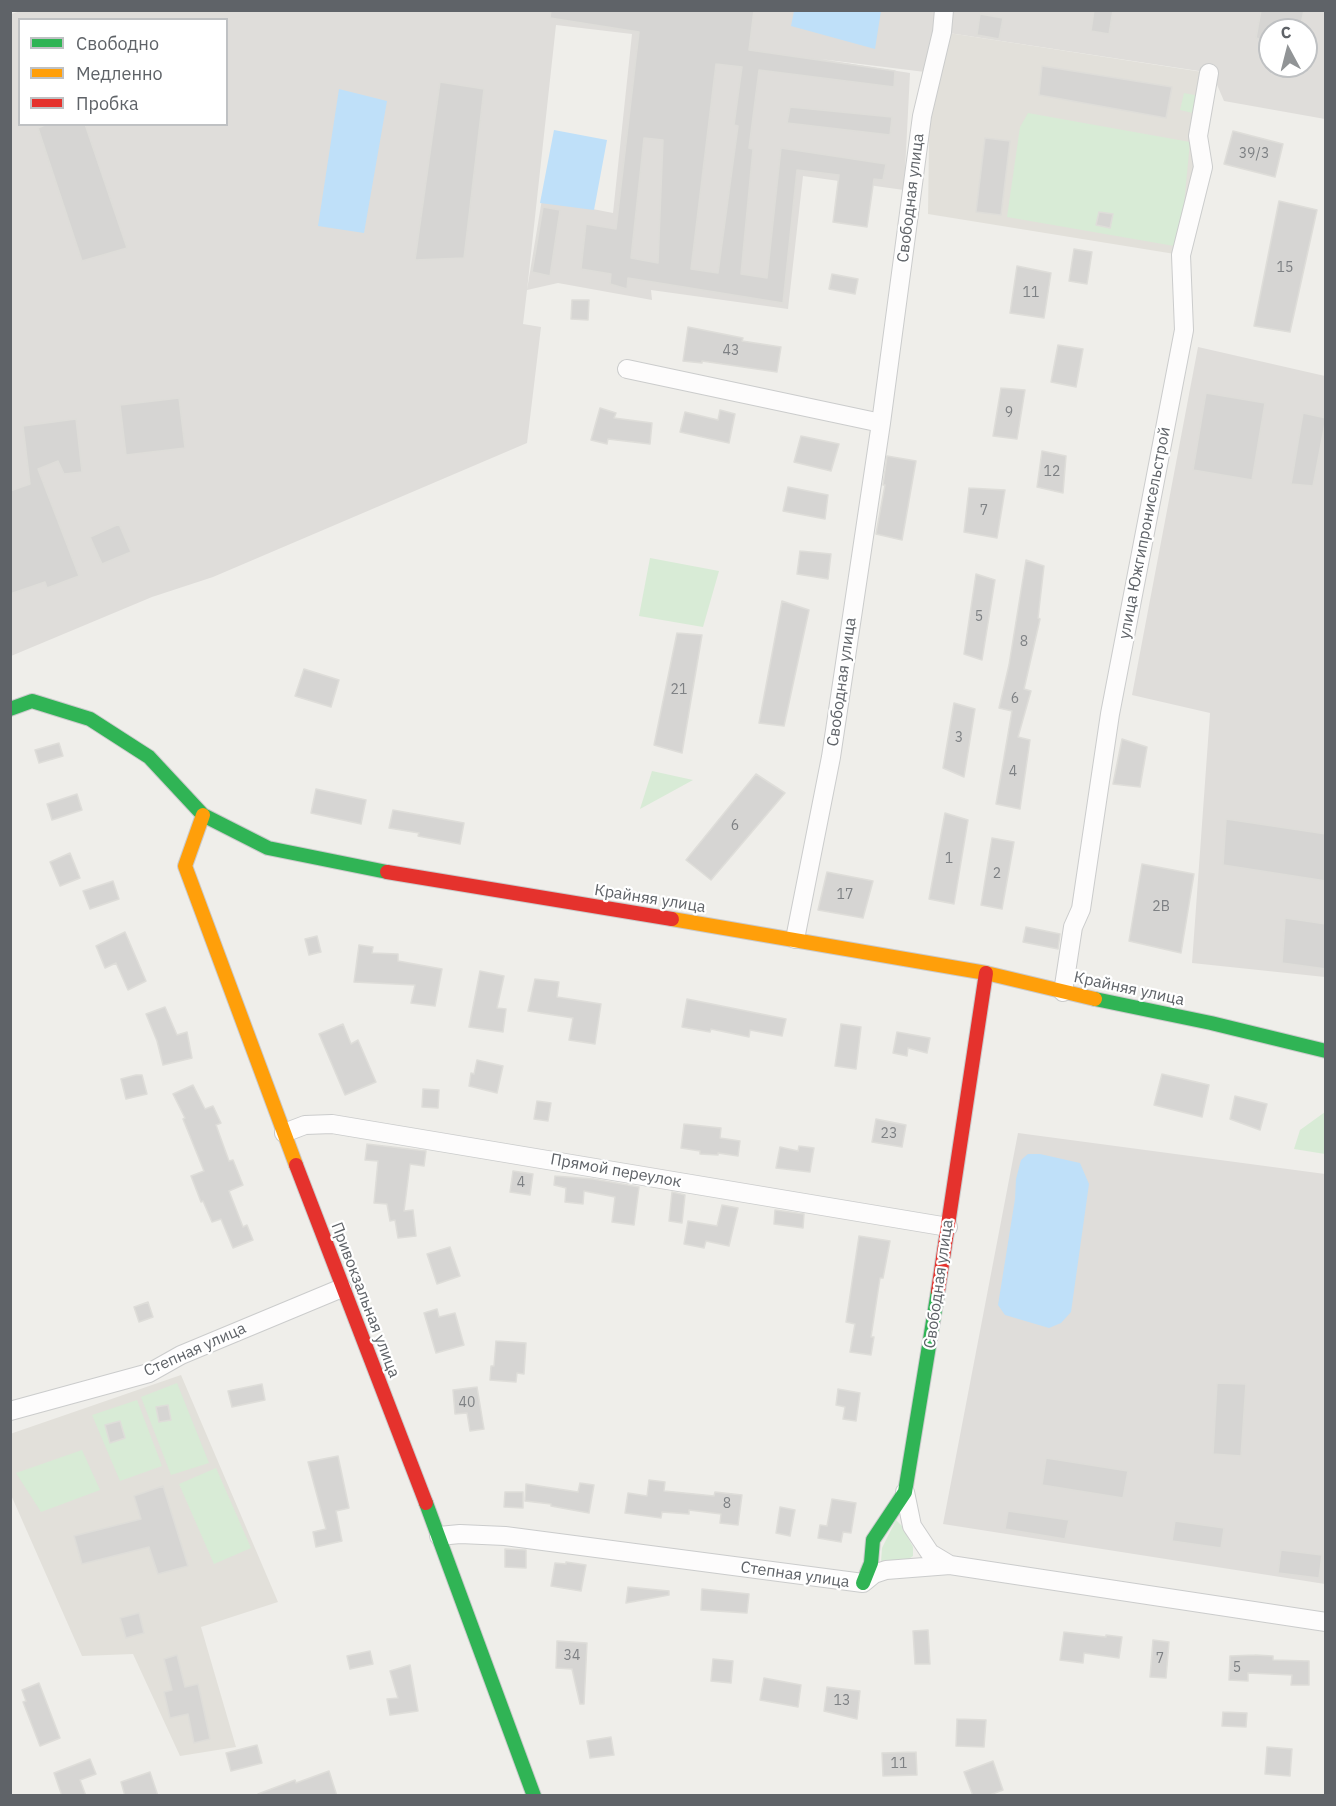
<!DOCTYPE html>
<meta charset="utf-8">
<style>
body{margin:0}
#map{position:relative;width:1336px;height:1806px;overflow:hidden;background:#efeeea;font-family:"IBM Plex Sans",sans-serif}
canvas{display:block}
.frame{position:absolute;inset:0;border:12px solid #5f6368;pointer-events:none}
.legend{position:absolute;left:18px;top:18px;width:210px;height:108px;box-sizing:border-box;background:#fff;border:2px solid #bfc1c3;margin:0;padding:8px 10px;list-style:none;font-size:18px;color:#5f6368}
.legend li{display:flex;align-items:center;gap:12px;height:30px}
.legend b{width:30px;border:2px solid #bfc1c3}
.north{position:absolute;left:1258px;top:18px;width:60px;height:60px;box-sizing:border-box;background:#fff;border:2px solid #bfc1c3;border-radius:50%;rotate:353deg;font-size:16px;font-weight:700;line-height:24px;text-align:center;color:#5f6368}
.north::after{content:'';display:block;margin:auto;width:21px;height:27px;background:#919496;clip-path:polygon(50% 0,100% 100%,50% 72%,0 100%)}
</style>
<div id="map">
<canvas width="1336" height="1806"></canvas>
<div class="frame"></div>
<ul class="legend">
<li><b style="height:8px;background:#30b455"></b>Свободно</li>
<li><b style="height:8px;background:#ff9f0a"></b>Медленно</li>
<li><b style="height:8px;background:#e5322d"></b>Пробка</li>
</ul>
<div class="north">С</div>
</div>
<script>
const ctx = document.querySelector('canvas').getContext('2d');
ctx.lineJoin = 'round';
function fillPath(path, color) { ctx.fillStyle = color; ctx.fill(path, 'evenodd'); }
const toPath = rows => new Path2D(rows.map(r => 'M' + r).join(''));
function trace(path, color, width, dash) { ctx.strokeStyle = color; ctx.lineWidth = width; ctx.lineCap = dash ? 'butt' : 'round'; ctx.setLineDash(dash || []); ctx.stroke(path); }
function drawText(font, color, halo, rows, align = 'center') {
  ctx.font = font + ' "IBM Plex Sans",sans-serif'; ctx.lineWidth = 4.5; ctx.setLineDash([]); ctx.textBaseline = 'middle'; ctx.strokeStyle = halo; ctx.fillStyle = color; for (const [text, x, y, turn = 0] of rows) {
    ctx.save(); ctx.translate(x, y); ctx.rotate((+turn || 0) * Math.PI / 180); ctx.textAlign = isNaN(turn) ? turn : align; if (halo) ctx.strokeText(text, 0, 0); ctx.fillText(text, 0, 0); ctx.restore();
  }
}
const industrial = toPath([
 [24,10,1325,11,1325,119,1224,101,1212,73,942,32,925,72,820,59,910,73,904,190,803,176,788,309,651,290,652,300,558,283,527,290,523,324,541,327,527,443,213,577,152,597,11,656,11,14],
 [20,20,226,20,226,124,20,124],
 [556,25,632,34,613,213,542,199,527,290],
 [1270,30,1306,30,1306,66,1270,66],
 [1198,347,1325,376,1325,977,1192,963,1210,713,1132,695],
 [1018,1133,1325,1174,1325,1584,943,1524]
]);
const education = toPath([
 [942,32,1209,73,1181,255,928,214,930,73],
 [181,1375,278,1602,201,1627,236,1747,180,1756,133,1654,82,1656,11,1495,10,1434]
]);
const green = toPath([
 [1184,93,1200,96,1197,114,1180,110],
 [1028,113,1190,142,1180,247,1007,217,1020,127],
 [650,558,719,571,703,627,639,616],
 [652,771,693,780,640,809],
 [1325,1112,1325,1154,1294,1149,1300,1130],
 [177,1383,209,1463,171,1475,141,1397],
 [137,1400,162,1466,120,1481,92,1415],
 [82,1450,100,1490,41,1512,16,1473],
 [216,1468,251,1548,214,1564,179,1484],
 [896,1520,902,1526,913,1547,913,1556,903,1563,881,1562,882,1548]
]);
const water = toPath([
 [794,11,881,11,875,49,791,26],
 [339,89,387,101,364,233,318,226],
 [554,130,607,140,594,210,540,203],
 [1028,1154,1040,1154,1080,1163,1089,1184,1071,1312,1061,1323,1049,1328,1005,1315,998,1305,1015,1199,1016,1179,1021,1160]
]);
const building = toPath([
 [551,10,754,10,749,50,895,71,894,87,759,70,749,148,753,149,741,274,767,278,781,148,886,164,883,180,874,179,867,227,833,222,839,175,797,170,783,303,628,278,627,289,610,284,611,274,581,269,586,224,616,229,639,32,550,18,551,10],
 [716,64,742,67,734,125,738,126,718,273,691,269,716,64],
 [644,138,663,140,658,263,631,258,644,138],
 [1094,10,1113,10,1109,34,1091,31,1094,10],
 [1261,10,1304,10,1300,30,1270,30,1270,42,1256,38,1261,10],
 [980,14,1003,18,999,39,977,35,980,14],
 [1042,66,1172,87,1166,118,1039,95,1042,66],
 [440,82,484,89,464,258,415,260,440,82],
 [790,107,892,117,890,135,787,123,790,107],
 [47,124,85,124,127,248,82,261,38,128,47,124],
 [1233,131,1283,144,1275,177,1224,164,1233,131],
 [985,138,1010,141,1001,215,976,212,985,138],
 [1279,201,1317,210,1290,332,1254,326,1279,201],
 [543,207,560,210,550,276,532,272,543,207],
 [1099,212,1113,214,1110,228,1096,225,1099,212],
 [1074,249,1092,252,1087,284,1069,281,1074,249],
 [1017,266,1051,273,1044,318,1010,313,1017,266],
 [832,274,858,279,855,294,829,289,832,274],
 [572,300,589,300,588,320,571,319,572,300],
 [688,327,743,338,742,341,781,347,777,372,702,361,702,363,683,361,688,327],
 [1058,345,1083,349,1076,387,1051,382,1058,345],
 [1001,388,1025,390,1017,439,993,436,1001,388],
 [1206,393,1265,403,1252,480,1193,470,1206,393],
 [179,398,185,448,126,455,120,405,179,398],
 [600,408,616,413,614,418,652,423,650,444,608,439,607,444,591,440,600,408],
 [720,410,735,414,729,443,680,432,685,412,718,420,720,410],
 [1303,413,1326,418,1313,486,1291,484,1303,413],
 [76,419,82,472,64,474,58,461,38,469,79,576,47,588,45,582,10,594,10,491,30,484,23,426,76,419],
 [801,436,839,444,831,471,794,462,801,436],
 [1042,451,1066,456,1063,493,1037,487,1042,451],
 [887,456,916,461,902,540,876,534,885,485,883,485,887,456],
 [788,487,828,495,825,519,783,511,788,487],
 [969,488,1005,490,997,538,964,532,969,488],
 [119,524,131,552,102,564,90,537,119,524],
 [800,551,831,554,828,579,797,574,800,551],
 [1026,560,1044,566,1038,618,1040,619,1024,689,1031,691,1018,737,1030,740,1020,809,996,804,1012,711,999,708,1009,665,1026,560],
 [976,574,995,580,982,660,964,654,976,574],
 [782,601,809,610,784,726,759,723,782,601],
 [677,633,702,635,682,753,654,745,677,633],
 [304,669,339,680,331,707,295,696,304,669],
 [954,703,975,709,964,777,943,768,954,703],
 [1122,739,1147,747,1140,787,1113,784,1122,739],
 [59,743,63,756,39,763,35,750,59,743],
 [756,774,785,793,711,880,686,860,756,774],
 [316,789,366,800,361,824,311,813,316,789],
 [77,794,82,810,52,820,47,804,77,794],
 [393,810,464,823,460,844,418,836,419,833,389,828,393,810],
 [945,813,968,820,954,904,929,899,945,813],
 [1226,819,1326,834,1326,881,1223,865,1226,819],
 [992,838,1014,842,1002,909,981,905,992,838],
 [70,853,80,878,60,886,50,862,70,853],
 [1142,864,1194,874,1181,953,1129,941,1142,864],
 [827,872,873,881,863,918,818,910,827,872],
 [113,881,119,899,90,909,83,891,113,881],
 [1285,918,1326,924,1326,969,1282,963,1285,918],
 [1026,927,1060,934,1058,949,1023,942,1026,927],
 [125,932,146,981,128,990,116,963,105,968,96,946,125,932],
 [317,936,321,952,309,955,305,939,317,936],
 [359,945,373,947,372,953,398,954,398,961,442,969,435,1006,411,1003,415,985,354,982,359,945],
 [480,971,504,976,497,1008,506,1009,503,1032,469,1027,480,971],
 [535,979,559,982,557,997,601,1004,595,1044,569,1040,573,1018,528,1011,535,979],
 [687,999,786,1019,782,1036,750,1030,749,1037,711,1029,710,1032,682,1027,687,999],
 [165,1007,177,1035,187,1032,192,1058,163,1065,157,1041,146,1014,165,1007],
 [343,1024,351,1044,358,1040,376,1082,345,1095,319,1034,343,1024],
 [841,1024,861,1027,856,1069,835,1066,841,1024],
 [897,1032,930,1038,927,1053,908,1048,907,1056,893,1053,897,1032],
 [477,1060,503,1066,497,1093,469,1086,471,1073,474,1074,477,1060],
 [1162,1074,1209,1085,1202,1117,1154,1105,1162,1074],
 [136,1075,142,1075,147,1094,126,1099,121,1079,136,1075],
 [193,1085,205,1109,213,1106,221,1123,216,1125,229,1161,233,1160,243,1185,229,1191,243,1227,247,1225,253,1240,233,1248,221,1219,212,1222,203,1201,201,1202,191,1176,204,1171,183,1119,185,1118,173,1094,193,1085],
 [423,1089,439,1090,438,1108,422,1107,423,1089],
 [1235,1096,1267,1104,1260,1130,1230,1119,1235,1096],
 [537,1101,551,1103,548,1121,534,1119,537,1101],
 [876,1119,906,1125,902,1147,872,1142,876,1119],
 [684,1124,721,1128,720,1138,740,1141,738,1156,718,1153,718,1155,700,1154,700,1151,681,1148,684,1124],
 [367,1144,426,1151,424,1166,410,1164,404,1211,413,1210,416,1236,398,1238,395,1220,390,1221,387,1204,374,1203,378,1161,365,1160,367,1144],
 [799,1146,814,1148,810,1172,776,1168,780,1147,798,1151,799,1146],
 [513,1171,533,1174,530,1195,510,1192,513,1171],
 [555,1176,593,1179,639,1187,634,1225,612,1222,615,1197,584,1191,583,1204,565,1202,566,1188,554,1185,555,1176],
 [672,1192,685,1195,682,1223,669,1221,672,1192],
 [722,1205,738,1208,729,1246,706,1241,704,1248,684,1244,688,1221,717,1226,722,1205],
 [775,1210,804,1214,803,1228,774,1224,775,1210],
 [859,1236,890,1241,883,1278,880,1278,871,1337,874,1337,871,1355,850,1352,855,1324,846,1322,859,1236],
 [450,1247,460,1276,437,1284,427,1254,450,1247],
 [148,1302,153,1317,139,1322,134,1307,148,1302],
 [437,1309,439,1317,455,1313,464,1345,436,1353,424,1313,437,1309],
 [496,1341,526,1343,524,1374,517,1373,516,1382,490,1380,491,1366,494,1366,496,1341],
 [1217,1383,1246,1384,1241,1456,1213,1454,1217,1383],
 [262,1384,265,1400,232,1407,228,1391,262,1384],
 [477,1387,484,1429,470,1431,467,1413,455,1414,453,1390,477,1387],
 [838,1389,860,1393,856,1421,843,1419,845,1407,836,1405,838,1389],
 [168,1405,171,1420,159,1422,156,1407,168,1405],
 [120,1421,125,1438,110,1443,105,1425,120,1421],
 [338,1456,349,1508,336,1511,342,1541,316,1547,313,1532,326,1529,308,1462,338,1456],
 [1046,1458,1128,1471,1123,1498,1042,1485,1046,1458],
 [649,1480,665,1482,664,1491,714,1496,715,1492,742,1495,738,1525,720,1523,721,1514,689,1510,689,1514,662,1512,661,1518,625,1513,628,1493,647,1496,649,1480],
 [580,1483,594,1485,589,1513,551,1506,551,1504,525,1501,526,1484,578,1492,580,1483],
 [163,1486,188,1566,158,1574,149,1547,82,1564,74,1536,141,1519,134,1496,163,1486],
 [505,1492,523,1492,523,1508,504,1507,505,1492],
 [832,1499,856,1503,851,1533,843,1532,841,1542,818,1538,820,1525,827,1526,832,1499],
 [780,1507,795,1510,790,1536,776,1533,780,1507],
 [1008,1511,1069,1520,1065,1539,1005,1529,1008,1511],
 [1175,1521,1224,1528,1221,1548,1172,1541,1175,1521],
 [505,1549,526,1550,526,1568,505,1567,505,1549],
 [1281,1550,1322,1555,1319,1578,1278,1573,1281,1550],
 [566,1562,586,1565,581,1591,551,1586,555,1563,566,1564,566,1562],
 [628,1587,669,1591,669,1595,626,1603,628,1587],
 [702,1589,749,1594,747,1613,701,1610,702,1589],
 [139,1613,144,1633,126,1638,120,1618,139,1613],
 [928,1630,930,1664,915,1664,913,1631,928,1630],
 [1064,1632,1106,1637,1106,1635,1122,1637,1119,1658,1084,1653,1083,1663,1060,1660,1064,1632],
 [1153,1640,1169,1642,1166,1678,1150,1677,1153,1640],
 [557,1641,587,1643,584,1704,580,1704,572,1669,556,1668,557,1641],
 [370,1651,373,1664,350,1669,347,1656,370,1651],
 [177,1655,185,1687,198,1684,210,1739,194,1743,188,1714,170,1718,164,1692,172,1690,164,1659,177,1655],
 [1255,1655,1273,1656,1273,1660,1309,1661,1309,1685,1291,1685,1292,1675,1248,1673,1248,1681,1229,1680,1230,1656,1255,1655],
 [713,1659,733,1661,731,1683,711,1681,713,1659],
 [410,1665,418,1711,390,1715,387,1699,398,1698,390,1671,410,1665],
 [764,1678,801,1685,798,1707,760,1700,764,1678],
 [39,1683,60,1738,40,1746,23,1702,26,1701,22,1690,39,1683],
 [827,1687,860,1691,857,1719,824,1711,827,1687],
 [1223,1712,1247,1713,1246,1727,1222,1726,1223,1712],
 [957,1719,986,1720,984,1747,956,1746,957,1719],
 [611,1737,614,1755,590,1758,587,1741,611,1737],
 [257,1745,262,1763,231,1771,226,1753,257,1745],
 [1267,1747,1292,1749,1290,1776,1265,1774,1267,1747],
 [916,1752,917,1775,883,1776,882,1753,916,1752],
 [90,1759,96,1774,80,1780,86,1796,62,1796,54,1773,90,1759],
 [993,1761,1003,1790,987,1796,973,1796,964,1772,993,1761],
 [329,1771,337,1796,258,1796,258,1794,295,1780,296,1783,329,1771],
 [150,1772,158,1796,125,1796,121,1782,150,1772]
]);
const street = toPath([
 [627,369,881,423],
 [795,939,831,757,881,423,922,116,942,32,944,10],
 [1063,992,1073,927,1081,909,1110,714,1184,330,1181,255,1203,167,1198,136,1209,73],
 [284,1133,305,1125,332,1124,948,1227],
 [10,1411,149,1373,181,1355,342,1288],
 [905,1492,912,1526,930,1553,950,1565],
 [439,1536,460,1534,505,1536,863,1583,874,1574,886,1570,950,1565,1326,1622]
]);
const fast = toPath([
 [10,709,32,701,90,719,149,757,203,815,268,848,387,872],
 [1095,999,1211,1023,1326,1051],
 [426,1503,534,1796],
 [863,1583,871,1563,873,1540,905,1492,938,1291]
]);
const slow = toPath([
 [203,815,185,866,296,1165],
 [672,919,986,973,1095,999]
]);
const jam = toPath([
 [387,872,672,919],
 [296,1165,426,1503],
 [938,1291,986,973]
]);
const numberNames = [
 ["39/3",1254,154],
 ["15",1285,268],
 ["11",1031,293],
 ["43",731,351],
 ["9",1009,413],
 ["12",1052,472],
 ["7",984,511],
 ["5",979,617],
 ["8",1024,642],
 ["21",679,690],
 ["6",1015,699],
 ["3",959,738],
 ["4",1013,772],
 ["6",735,826],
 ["1",949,859],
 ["2",997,874],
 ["17",845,895],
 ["2В",1161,907],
 ["23",889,1134],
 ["4",521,1183],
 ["40",467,1403],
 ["8",727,1504],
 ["34",572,1656],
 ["7",1160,1659],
 ["5",1237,1668],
 ["13",842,1701],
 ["11",899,1764]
];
const streetNames = [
 ["Свободная улица",911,198,-83],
 ["улица Южгипронисельстрой",1145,533,-79],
 ["Свободная улица",842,682,-82],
 ["Крайняя улица",650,899,9],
 ["Крайняя улица",1129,989,12],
 ["Прямой переулок",616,1171,10],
 ["Свободная улица",939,1284,-82],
 ["Привокзальная улица",365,1300,69],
 ["Степная улица",195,1350,-24],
 ["Степная улица",795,1575,8]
];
fillPath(industrial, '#dfddda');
fillPath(education, '#e2e0da');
fillPath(green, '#d8ebd6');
fillPath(water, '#bfe0f9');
fillPath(building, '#d6d5d3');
trace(building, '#deddd9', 1.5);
trace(street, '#cbcccc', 20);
trace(fast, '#cacacb', 16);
trace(slow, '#cacacb', 16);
trace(jam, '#cacacb', 16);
trace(street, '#fdfcfc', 18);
trace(fast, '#30b455', 14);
trace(slow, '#ff9f0a', 14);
trace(jam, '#e5322d', 14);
drawText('14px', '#7e8184', null, numberNames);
drawText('16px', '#5f6368', '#fff', streetNames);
</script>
